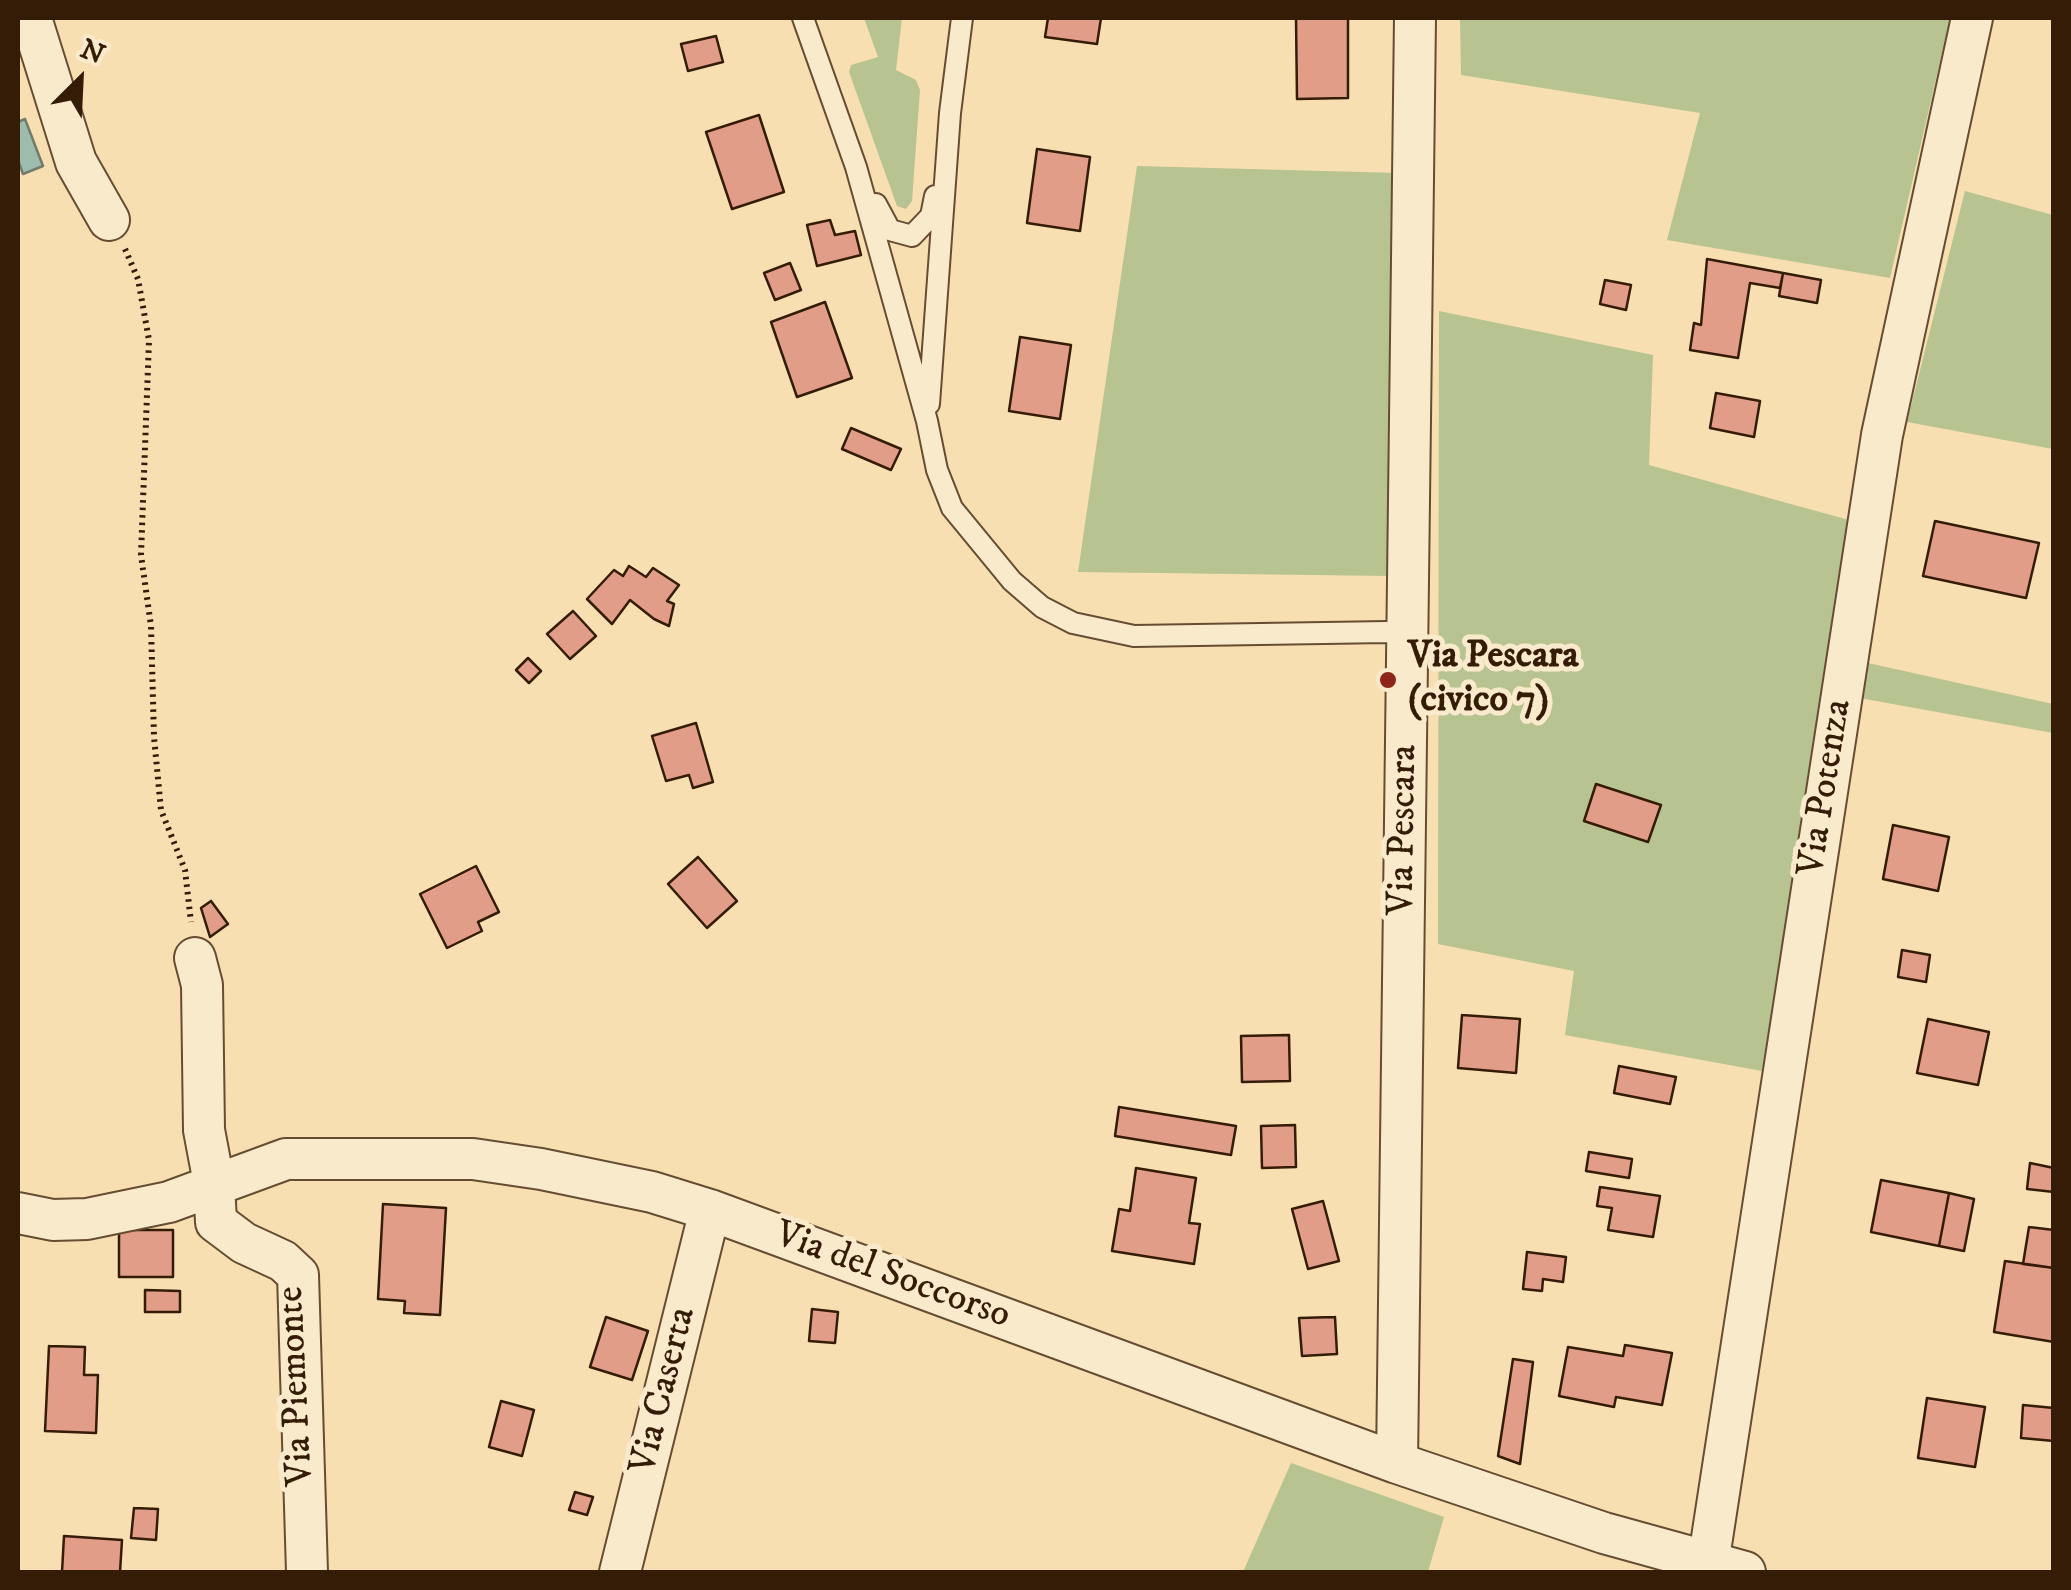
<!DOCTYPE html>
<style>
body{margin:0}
#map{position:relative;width:2071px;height:1590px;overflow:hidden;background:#f7dfb1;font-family:"IM FELL DW Pica",serif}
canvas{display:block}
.frame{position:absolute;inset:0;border:20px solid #351c07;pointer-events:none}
.north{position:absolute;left:30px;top:30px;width:100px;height:100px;-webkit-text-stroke:8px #faeacc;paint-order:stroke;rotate:24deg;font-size:28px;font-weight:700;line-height:40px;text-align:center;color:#351c07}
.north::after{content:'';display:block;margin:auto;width:35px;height:45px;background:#351c07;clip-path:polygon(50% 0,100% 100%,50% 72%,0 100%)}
</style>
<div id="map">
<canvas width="2071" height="1590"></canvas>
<div class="frame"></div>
<div class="north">N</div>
</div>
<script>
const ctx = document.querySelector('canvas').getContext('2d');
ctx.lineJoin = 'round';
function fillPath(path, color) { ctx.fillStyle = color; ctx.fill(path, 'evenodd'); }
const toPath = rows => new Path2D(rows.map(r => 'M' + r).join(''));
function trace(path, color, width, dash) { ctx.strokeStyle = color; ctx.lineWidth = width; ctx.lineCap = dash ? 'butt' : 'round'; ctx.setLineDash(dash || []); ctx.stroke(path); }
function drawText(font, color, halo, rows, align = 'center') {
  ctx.font = font + ' "IM FELL DW Pica",serif'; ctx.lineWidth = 10; ctx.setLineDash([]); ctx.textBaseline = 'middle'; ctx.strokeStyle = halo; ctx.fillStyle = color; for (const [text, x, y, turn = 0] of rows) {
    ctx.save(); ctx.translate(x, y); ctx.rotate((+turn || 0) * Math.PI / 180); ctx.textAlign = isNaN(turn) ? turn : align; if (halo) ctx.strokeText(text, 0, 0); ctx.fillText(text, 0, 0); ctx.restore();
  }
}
const green = toPath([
 [864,18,902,18,896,70,916,80,920,90,912,201,906,209,897,206,849,72,851,65,878,57],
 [1460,18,1950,18,1890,278,1667,240,1700,113,1461,75],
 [1137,166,1399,173,1390,576,1078,572],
 [1965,191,2053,215,2053,449,1907,422],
 [1439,311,1653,355,1649,465,1849,520,1762,1071,1565,1035,1574,971,1438,944],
 [1859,661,2053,704,2053,733,1854,697],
 [1291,1463,1444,1517,1428,1572,1243,1572]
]);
const water = toPath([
 [25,119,43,166,23,174,18,160,18,122,25,119]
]);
const building = toPath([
 [1048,18,1101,18,1097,44,1045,37,1048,18],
 [1296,18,1348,18,1348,98,1297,99,1296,18],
 [716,36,723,62,688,71,681,44,716,36],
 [759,115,784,192,732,209,706,132,759,115],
 [1037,149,1090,157,1080,231,1027,223,1037,149],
 [830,220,835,235,855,231,861,255,817,266,807,225,830,220],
 [1707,259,1783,273,1780,288,1750,283,1738,358,1690,350,1694,323,1701,325,1707,259],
 [790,263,801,290,775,300,764,273,790,263],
 [1783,273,1821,280,1817,303,1779,296,1783,273],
 [1605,280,1631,285,1626,310,1600,304,1605,280],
 [825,302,852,378,797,397,771,322,825,302],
 [1020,337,1071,345,1060,419,1009,411,1020,337],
 [1716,393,1760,401,1754,437,1710,428,1716,393],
 [851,428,901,449,891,470,842,449,851,428],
 [1935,521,2039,543,2026,598,1923,576,1935,521],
 [629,566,646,577,653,568,679,585,667,601,674,604,669,626,654,619,630,600,612,624,587,599,614,570,623,576,629,566],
 [573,611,596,636,570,659,547,634,573,611],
 [528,658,541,671,529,683,516,670,528,658],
 [696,723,713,782,693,788,689,775,666,781,652,736,696,723],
 [1596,784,1661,805,1648,842,1584,821,1596,784],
 [1893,825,1949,837,1938,891,1883,879,1893,825],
 [698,857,737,901,707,928,668,884,698,857],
 [476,866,499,912,478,922,482,931,447,948,420,894,476,866],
 [211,901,228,924,210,937,201,908,211,901],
 [1902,950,1930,955,1926,982,1898,977,1902,950],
 [1462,1015,1520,1019,1516,1073,1458,1068,1462,1015],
 [1928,1019,1989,1032,1978,1085,1917,1073,1928,1019],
 [1289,1035,1290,1081,1242,1082,1241,1036,1289,1035],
 [1619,1066,1676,1077,1670,1104,1614,1093,1619,1066],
 [1119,1107,1236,1126,1231,1155,1115,1136,1119,1107],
 [1295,1125,1296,1167,1262,1168,1261,1126,1295,1125],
 [1589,1152,1632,1159,1629,1178,1586,1171,1589,1152],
 [2030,1163,2054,1168,2054,1192,2027,1189,2030,1163],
 [1136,1168,1196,1178,1189,1223,1200,1224,1194,1264,1112,1251,1119,1209,1130,1211,1136,1168],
 [1881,1180,1949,1193,1939,1246,1871,1232,1881,1180],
 [1600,1187,1660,1196,1653,1237,1608,1230,1612,1208,1597,1206,1600,1187],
 [1949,1193,1974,1199,1964,1251,1939,1246,1949,1193],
 [1323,1201,1339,1261,1308,1269,1292,1209,1323,1201],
 [383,1204,446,1208,440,1315,404,1313,405,1301,378,1299,383,1204],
 [2029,1227,2054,1230,2054,1268,2023,1264,2029,1227],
 [119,1230,173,1230,173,1277,119,1277,119,1230],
 [1527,1252,1566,1257,1563,1282,1543,1279,1542,1291,1523,1289,1527,1252],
 [2005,1261,2054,1268,2054,1342,1994,1332,2005,1261],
 [145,1290,180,1291,180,1312,145,1312,145,1290],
 [812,1309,838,1312,835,1343,809,1341,812,1309],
 [606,1317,648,1331,632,1380,590,1367,606,1317],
 [1335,1317,1337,1354,1302,1356,1299,1318,1335,1317],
 [1625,1345,1672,1353,1662,1405,1616,1397,1614,1407,1559,1396,1568,1347,1623,1356,1625,1345],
 [49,1346,85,1347,84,1375,98,1375,96,1433,45,1431,49,1346],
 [1513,1359,1533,1362,1520,1464,1498,1456,1513,1359],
 [1927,1398,1985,1407,1975,1467,1918,1458,1927,1398],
 [501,1401,534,1410,522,1456,489,1447,501,1401],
 [2023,1405,2054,1408,2054,1441,2021,1438,2023,1405],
 [575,1492,593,1497,587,1515,569,1510,575,1492],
 [134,1508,158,1509,156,1540,131,1538,134,1508],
 [64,1536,122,1540,120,1572,62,1572,64,1536]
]);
const path = toPath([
 [125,249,138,279,149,340,141,555,151,626,154,737,161,810,185,870,191,922]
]);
const lane = toPath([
 [803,18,856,167,927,421,937,470,952,508,1012,581,1042,607,1073,623,1134,636,1387,632,1408,635],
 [876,204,890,230,912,236,931,216,935,196],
 [929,404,950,113,962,18]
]);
const street = toPath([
 [31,18,76,162,109,220],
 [195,958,202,985,204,1130,214,1183,216,1222,244,1243,283,1261,298,1275,307,1572],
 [18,1213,53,1220,87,1219,169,1202,286,1159,473,1159,541,1169,652,1192,710,1210,1397,1463,1604,1533,1745,1572],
 [1397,1463,1415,18],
 [1708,1564,1882,435,1972,18],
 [620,1572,710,1210]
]);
const markers = [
 [1388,680,10,"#8f2418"]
];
const poiNames = [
 ["Via Pescara",1408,658],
 ["(civico 7)",1408,702]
];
const streetNames = [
 ["Via Potenza",1827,788,-81],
 ["Via Pescara",1405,830,-89],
 ["Via del Soccorso",892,1277,20],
 ["Via Piemonte",298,1386,-93],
 ["Via Caserta",665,1391,-76]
];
fillPath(green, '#b7c390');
fillPath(water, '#9dbcad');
trace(water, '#737c6b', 2.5);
fillPath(building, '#e19d88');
trace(building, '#351c07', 2.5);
trace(lane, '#664d32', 24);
trace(street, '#664d32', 44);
trace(path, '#351c07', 6, [2.5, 5]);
trace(lane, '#faeacc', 20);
trace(street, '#faeacc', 40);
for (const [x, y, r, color] of markers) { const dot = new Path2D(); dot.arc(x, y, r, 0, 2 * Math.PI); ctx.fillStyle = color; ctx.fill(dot); trace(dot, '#faeacc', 4); }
drawText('bold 38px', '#351c07', '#faeacc', poiNames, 'left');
drawText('38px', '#351c07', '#faeacc', streetNames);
</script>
